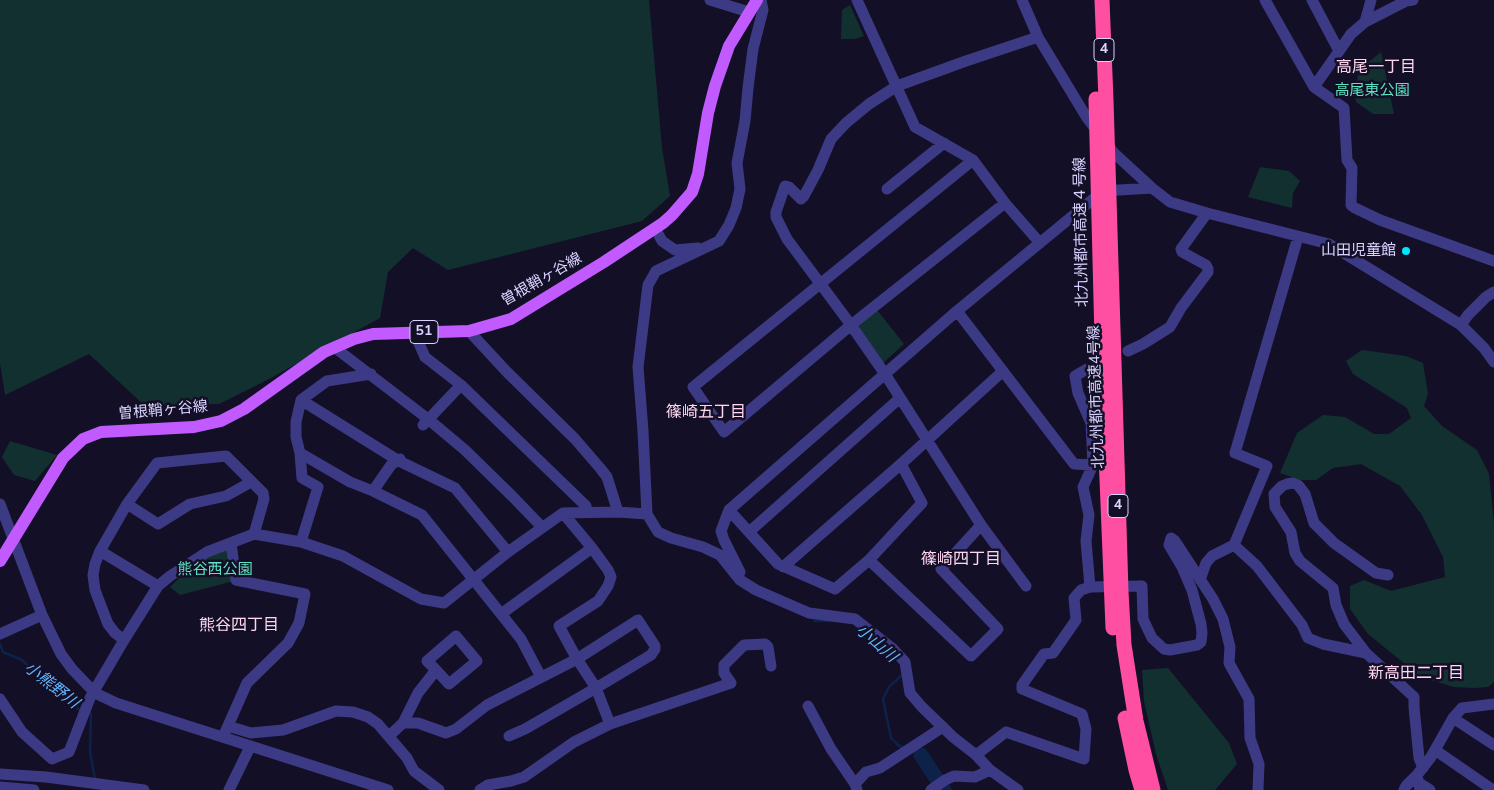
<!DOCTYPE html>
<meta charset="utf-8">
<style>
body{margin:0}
canvas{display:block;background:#130f26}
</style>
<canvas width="1494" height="790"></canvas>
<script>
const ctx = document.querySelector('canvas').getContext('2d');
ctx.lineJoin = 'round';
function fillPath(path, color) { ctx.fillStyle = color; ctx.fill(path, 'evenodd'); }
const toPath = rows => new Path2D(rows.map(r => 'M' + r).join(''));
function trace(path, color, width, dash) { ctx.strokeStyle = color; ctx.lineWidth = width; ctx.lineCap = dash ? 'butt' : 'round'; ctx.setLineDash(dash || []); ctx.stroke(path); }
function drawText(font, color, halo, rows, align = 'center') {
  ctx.font = font + ' "Nunito Sans","Noto Sans JP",sans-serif'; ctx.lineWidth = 5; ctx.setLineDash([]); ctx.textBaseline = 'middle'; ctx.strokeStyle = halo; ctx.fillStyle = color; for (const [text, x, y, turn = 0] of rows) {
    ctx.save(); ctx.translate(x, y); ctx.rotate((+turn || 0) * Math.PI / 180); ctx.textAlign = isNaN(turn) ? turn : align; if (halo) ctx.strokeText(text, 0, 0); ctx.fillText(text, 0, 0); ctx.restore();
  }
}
const green = toPath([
 [0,0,649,0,662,148,670,196,642,221,448,270,413,248,388,272,380,318,269,379,219,404,144,405,89,354,5,395,0,363],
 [850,5,864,36,855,39,841,39,842,10],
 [1381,52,1394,114,1373,114,1356,102,1354,91,1360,69],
 [1260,167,1289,171,1300,181,1293,193,1292,208,1248,197],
 [877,310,904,344,883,363,857,326],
 [1362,350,1406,356,1423,363,1428,394,1424,406,1442,426,1477,450,1489,474,1494,523,1494,682,1488,687,1474,688,1454,687,1421,677,1368,634,1350,609,1350,586,1364,580,1391,591,1445,577,1443,557,1422,515,1400,486,1361,464,1333,468,1316,480,1300,480,1280,473,1297,433,1323,415,1345,417,1374,434,1389,434,1411,418,1407,408,1353,374,1346,361],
 [10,441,57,455,35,481,14,475,2,457],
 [228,547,234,581,180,595,170,587,181,576,210,554],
 [1168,668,1229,743,1237,764,1215,790,1168,790,1156,754,1144,701,1142,670]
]);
const stream = toPath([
 [814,621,830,621],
 [856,626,864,637,894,658],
 [0,644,3,652,22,660,71,706,81,710],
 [902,675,889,687,883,699,891,738,899,746,905,748],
 [88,713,91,714,90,752,95,779],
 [913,751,921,755]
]);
const river = toPath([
 [921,755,944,790]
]);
const minor = toPath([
 [710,0,749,12],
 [761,0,763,10,753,49,748,88,745,121,737,163,740,189,736,208,729,225,719,241,656,271,648,285,638,367,643,431,647,514,658,532,671,538,703,547,720,555,740,580,756,590,809,613,855,619,892,648,905,662,910,693,922,707,953,737,976,755,990,770,1018,790],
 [857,0,915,127,973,160,1005,203,1040,243],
 [1022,0,1038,37,1087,118,1114,153,1152,188,1170,202,1207,213,1329,244,1461,325,1484,348,1494,362],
 [1265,0,1314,87,1344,108,1347,160,1352,168,1351,205,1355,208,1380,220,1494,261],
 [1312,0,1339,51],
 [1365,22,1371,0],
 [1314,87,1351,34,1365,22,1406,1,1413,0],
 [973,160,693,387,724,432,851,325,1005,203],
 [887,189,944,143],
 [655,228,662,241,675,250,698,248],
 [957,311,1074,464,1093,465],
 [1461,325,1468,315,1486,297,1494,292],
 [469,331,506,371,575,439,600,468,607,477,618,512],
 [414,332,425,357,461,385,586,506,587,512],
 [334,347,428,419,465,450,513,497,542,527],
 [1128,351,1143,344,1170,327,1181,308,1208,272,1208,269,1206,265,1182,252,1181,249,1207,213],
 [1087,369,1075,376,1078,393,1091,423,1093,465,1083,487,1089,515,1086,541,1090,587],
 [301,400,399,461,455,488,508,552],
 [423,425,461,385],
 [300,453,350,482,373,491,422,515,521,639,541,677],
 [373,491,391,465,400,459],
 [0,504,42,615,61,654,72,669,95,693,116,703,388,790],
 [127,504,158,524,190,504,226,496,251,482],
 [729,510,778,564,835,589,869,560,922,503,901,464],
 [563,513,592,548,608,570,611,577,608,586,598,601,559,626,577,659,596,688,610,724],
 [749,532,900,398],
 [301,542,318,487,302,478,300,453,296,437,296,422,301,400,327,381,371,374],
 [1234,545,1257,566,1302,625,1308,638,1323,644,1366,653],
 [100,551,158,586],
 [869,560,971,656,998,629,941,569,981,525],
 [783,567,901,464,1003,371],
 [740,572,724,540,721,531,729,510,957,311,1103,191,1152,188],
 [1388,575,1376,573,1334,543,1314,523,1305,494,1298,485,1293,483,1287,484,1282,486,1274,494,1275,507,1291,532,1295,553,1300,561,1333,588,1336,605,1344,624,1366,653,1414,697,1414,707,1419,758,1423,768],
 [1200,580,1206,563,1212,556,1234,545,1267,466,1235,453,1298,237],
 [1026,586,981,525,885,374,851,325,787,239,776,217,776,212,785,186,789,187,801,199,804,196,818,170,831,139,846,123,869,104,897,86,966,61,1038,37],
 [501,614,592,548],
 [0,634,42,615],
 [124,640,115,633,108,624,101,606,95,590,93,575,95,564,100,551,127,504,157,463,226,456,263,493,264,499,254,534],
 [0,699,22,732,52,759],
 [808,706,831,749,855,784,857,790],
 [1453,718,1494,745],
 [403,723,418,693,436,670,449,684,477,661,456,636,427,661,436,670],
 [228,726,251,733,283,730,336,711,353,712,368,717,378,724,407,758,414,771,439,790],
 [389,736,403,723,418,723,446,733,456,729,487,705,577,659,638,620,655,646,655,649,651,655,596,688,525,729,509,736],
 [223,737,247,683,288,643,299,623,305,594,236,580,231,543],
 [1435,750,1493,790],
 [976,755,1006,732,1084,759,1086,729,1082,714,1022,689,1022,685,1044,654,1053,653,1076,620,1074,598,1081,590,1090,587,1142,586,1143,619,1152,638,1164,649,1170,650,1197,645,1201,642,1202,633,1201,624,1192,590,1182,567,1169,545,1171,538,1175,541,1213,599,1223,619,1230,647,1229,663,1249,699,1250,738,1259,764,1258,790],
 [52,759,69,752,90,698,124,640,158,586,170,576,207,552,254,534,301,542,343,556,421,599,444,603,508,552,563,513,618,512,647,514],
 [0,774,46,777,144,790],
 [1417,775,1420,790],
 [1419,783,1430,790],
 [855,784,866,772,880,768,943,727],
 [0,787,34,790],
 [229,790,250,747],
 [480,790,488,785,511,781,524,777,574,742,610,724,731,683,724,673,724,665,744,645,765,644,768,647,771,666],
 [931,790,945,780,954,776,975,777,990,770],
 [1404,790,1406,786,1417,775,1431,757,1453,718,1462,708,1494,704]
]);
const major = toPath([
 [0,561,63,458,83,439,101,432,194,427,221,421,244,409,324,352,354,339,373,334,469,331,511,319,604,262,663,223,672,215,692,192,698,174,708,113,715,86,729,46,757,0]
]);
const highway = toPath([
 [1102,0,1106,100,1121,592,1124,645,1136,721,1153,790],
 [1096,99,1103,379,1113,628],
 [1125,718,1136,770,1142,790]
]);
const markers = [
 [1406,251,5,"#00e5ff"]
];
const shields = [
 [1104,50,20],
 [424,332,28],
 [1118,506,20]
];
const shieldNames = [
 ["4",1104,50],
 ["51",424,332],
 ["4",1118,506]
];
const parkNames = [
 ["高尾東公園",1372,91],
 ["熊谷西公園",215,570]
];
const streetNames = [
 ["北九州都市高速４号線",1082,232,-91],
 ["曽根鞘ヶ谷線",542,280,-30],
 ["北九州都市高速4号線",1097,397,-92],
 ["曽根鞘ヶ谷線",163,411,-5]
];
const poiNames = [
 ["山田児童館",1396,251]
];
const neighbourhoodNames = [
 ["高尾一丁目",1376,68],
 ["篠崎五丁目",706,413],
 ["篠崎四丁目",961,560],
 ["熊谷四丁目",239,626],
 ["新高田二丁目",1416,674]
];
const waterNames = [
 ["小山川",876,644,41],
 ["小熊野川",51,686,38]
];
fillPath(green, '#12302f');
trace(stream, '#0c2248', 2.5);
trace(river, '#0c2248', 15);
trace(minor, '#3d3a85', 11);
trace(major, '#c25bff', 12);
trace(highway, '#ff4fa3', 15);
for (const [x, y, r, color] of markers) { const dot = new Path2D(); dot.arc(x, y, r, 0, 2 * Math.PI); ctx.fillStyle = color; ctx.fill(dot); trace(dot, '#130f26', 2); }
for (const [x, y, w] of shields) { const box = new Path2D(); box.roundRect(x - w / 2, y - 11.5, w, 23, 4); ctx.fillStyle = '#130f26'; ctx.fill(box); trace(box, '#d9d4ff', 1); }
drawText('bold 14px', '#d9d4ff', null, shieldNames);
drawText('15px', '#5fe0c0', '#130f26', parkNames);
drawText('15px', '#d9d4ff', '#130f26', streetNames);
drawText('15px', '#d9d4ff', '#130f26', poiNames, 'right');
drawText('16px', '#ffd6f0', '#130f26', neighbourhoodNames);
drawText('italic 16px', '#62b6ff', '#130f26', waterNames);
</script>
